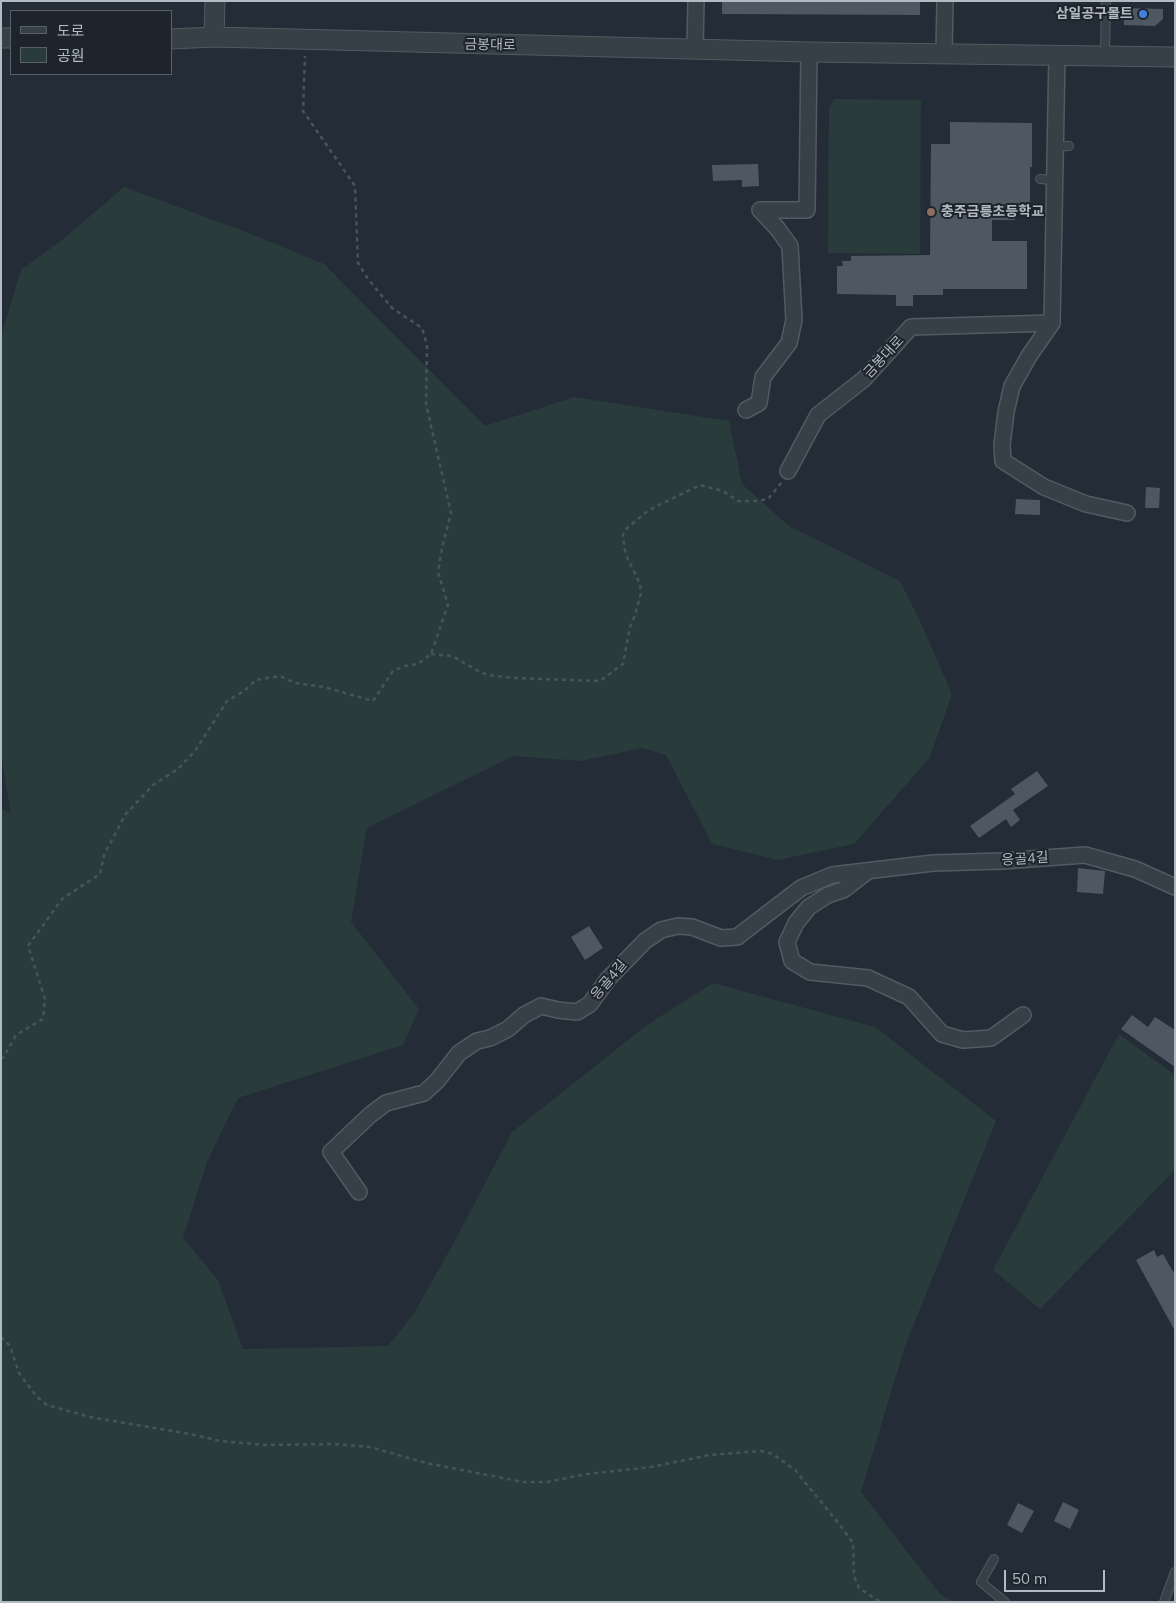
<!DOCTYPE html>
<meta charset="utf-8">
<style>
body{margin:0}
#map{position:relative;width:1176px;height:1603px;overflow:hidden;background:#242d37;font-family:Mulish,"Noto Sans KR",sans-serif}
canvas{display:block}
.frame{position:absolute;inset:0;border:2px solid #b2bac3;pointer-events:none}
.legend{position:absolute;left:10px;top:10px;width:162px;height:65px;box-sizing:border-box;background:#1d242c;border:1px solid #596068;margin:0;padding:6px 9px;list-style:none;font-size:15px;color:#b2bac3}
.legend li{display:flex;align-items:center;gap:10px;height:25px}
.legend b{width:25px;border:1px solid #596068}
.scale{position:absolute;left:1004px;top:1570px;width:101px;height:22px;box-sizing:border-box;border:2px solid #b2bac3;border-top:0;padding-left:6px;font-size:15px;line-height:18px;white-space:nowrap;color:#b2bac3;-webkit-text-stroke:4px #1d242c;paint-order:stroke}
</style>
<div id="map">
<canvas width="1176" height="1603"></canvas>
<div class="frame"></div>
<ul class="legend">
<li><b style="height:6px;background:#373f47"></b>도로</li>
<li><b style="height:14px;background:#293b3a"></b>공원</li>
</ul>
<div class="scale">50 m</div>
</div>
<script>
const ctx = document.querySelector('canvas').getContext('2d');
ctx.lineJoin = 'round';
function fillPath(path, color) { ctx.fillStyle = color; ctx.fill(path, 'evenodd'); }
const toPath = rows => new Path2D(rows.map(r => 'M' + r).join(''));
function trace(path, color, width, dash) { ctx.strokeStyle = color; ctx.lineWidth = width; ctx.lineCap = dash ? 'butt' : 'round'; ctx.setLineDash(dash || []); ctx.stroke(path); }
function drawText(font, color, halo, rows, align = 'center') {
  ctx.font = font + ' Mulish,"Noto Sans KR",sans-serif'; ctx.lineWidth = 4; ctx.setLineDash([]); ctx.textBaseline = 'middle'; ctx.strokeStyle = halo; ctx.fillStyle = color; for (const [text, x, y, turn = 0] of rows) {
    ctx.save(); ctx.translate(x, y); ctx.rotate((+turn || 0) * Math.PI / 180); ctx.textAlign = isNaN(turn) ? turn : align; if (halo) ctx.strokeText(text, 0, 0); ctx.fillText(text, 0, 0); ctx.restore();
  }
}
const green = toPath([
 [834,99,921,100,920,254,828,253,829,109],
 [124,187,246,232,324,264,485,426,574,397,729,421,742,484,789,526,900,581,919,619,952,694,930,757,854,844,778,860,712,844,666,755,642,748,581,761,513,756,367,828,351,922,419,1009,403,1045,238,1098,207,1162,183,1238,218,1280,243,1349,388,1346,413,1315,456,1239,512,1132,647,1025,713,983,875,1027,996,1121,905,1346,861,1492,940,1594,953,1602,1,1602,1,809,11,813,1,755,1,336,21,270,67,236],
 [1119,1034,1175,1075,1175,1170,1040,1309,993,1270]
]);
const building = toPath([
 [722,1,920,1,920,15,722,14],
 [1124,8,1163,9,1163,19,1155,26,1124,25],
 [950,122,1032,123,1032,167,1030,167,1030,212,1015,212,1015,220,992,220,992,241,1027,241,1027,289,943,289,943,295,913,295,913,306,896,306,896,295,837,294,837,266,843,266,842,261,851,261,851,256,930,255,931,144,950,144],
 [758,164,759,186,742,187,742,180,713,181,712,165],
 [1146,487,1160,488,1159,508,1145,508],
 [1016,499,1040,500,1040,515,1015,514],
 [1037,771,1048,786,1013,810,1020,820,1011,827,1006,819,979,838,970,826,1015,794,1011,789],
 [1078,868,1105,871,1103,894,1077,892],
 [589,926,603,948,585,960,571,937],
 [1132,1015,1148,1027,1155,1017,1175,1030,1175,1067,1121,1029],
 [1154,1250,1157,1257,1163,1254,1175,1275,1175,1331,1136,1260],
 [1063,1502,1079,1510,1070,1529,1054,1521],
 [1018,1503,1034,1511,1022,1533,1007,1525]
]);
const path = toPath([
 [431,654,452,656,482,673,489,675,513,678,600,681,623,664,630,627,635,615,641,593,640,584,626,555,624,545,623,534,627,528,649,510,700,485,723,491,738,501,756,501,768,499,782,482],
 [1,1059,3,1058,16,1035,43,1019,45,999,28,946,62,899,100,874,104,855,125,815,153,785,178,769,195,751,227,701,244,691,256,680,280,676,295,683,324,687,373,701,393,671,405,666,418,664,431,654,448,605,438,572,442,548,451,513,426,404,427,345,422,328,392,308,368,279,358,263,355,186,303,111,305,56],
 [1,1337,10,1346,19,1373,37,1397,47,1405,90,1417,190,1434,220,1441,266,1445,334,1444,370,1447,426,1463,523,1482,547,1482,587,1474,651,1467,710,1455,761,1451,773,1454,795,1470,840,1525,853,1543,854,1576,859,1588,880,1602]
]);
const service = toPath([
 [1105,55,1106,1],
 [1054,147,1069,146],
 [1040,179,1053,180],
 [994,1559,981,1582,1005,1602],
 [1164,1602,1175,1572]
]);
const minor = toPath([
 [695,49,696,1],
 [944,53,945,1],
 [1057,55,1052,323,1029,356,1012,386,1006,412,1002,445,1003,461,1044,487,1086,504,1127,513],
 [760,210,807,210,809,52],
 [746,410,759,403,763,377,789,343,794,320,790,246,777,228,760,210],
 [788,471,818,415,864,379,911,327,1052,323],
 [868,871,843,890,828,895,809,907,796,923,787,942,792,961,810,972,868,978,909,997,942,1034,963,1040,991,1038,1023,1015],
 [359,1192,331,1152,370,1115,386,1103,424,1093,437,1081,459,1053,477,1041,490,1038,508,1029,524,1015,541,1006,558,1010,577,1012,590,1004,608,979,645,941,661,930,678,926,692,927,721,938,737,937,801,888,832,875,933,863,1003,861,1085,855,1135,869,1175,887]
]);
const tertiary = toPath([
 [214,37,215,1],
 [1,38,11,38],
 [171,39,214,37,809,52,1175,57]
]);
const markers = [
 [1143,14,5,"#3f7fe0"],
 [931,212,5,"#8d6e63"]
];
const poiNames = [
 ["삼일공구볼트",1133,14],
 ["충주금릉초등학교",941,212,"left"]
];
const streetNames = [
 ["금봉대로",490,45,1],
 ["금봉대로",884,357,-47],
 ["응골4길",1025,859,-4],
 ["응골4길",609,980,-50]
];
fillPath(green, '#293b3a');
fillPath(building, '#4d5862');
trace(service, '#525a62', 10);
trace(minor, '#525a62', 18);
trace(tertiary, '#525a62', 21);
trace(path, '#465657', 2.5, [4, 4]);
trace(service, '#373f47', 8);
trace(minor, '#373f47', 15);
trace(tertiary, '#373f47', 19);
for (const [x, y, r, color] of markers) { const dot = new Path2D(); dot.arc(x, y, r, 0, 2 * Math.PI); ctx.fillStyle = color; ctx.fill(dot); trace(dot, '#1d242c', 2); }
drawText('bold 14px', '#b2bac3', '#1d242c', poiNames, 'right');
drawText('14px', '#b2bac3', '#1d242c', streetNames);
</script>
